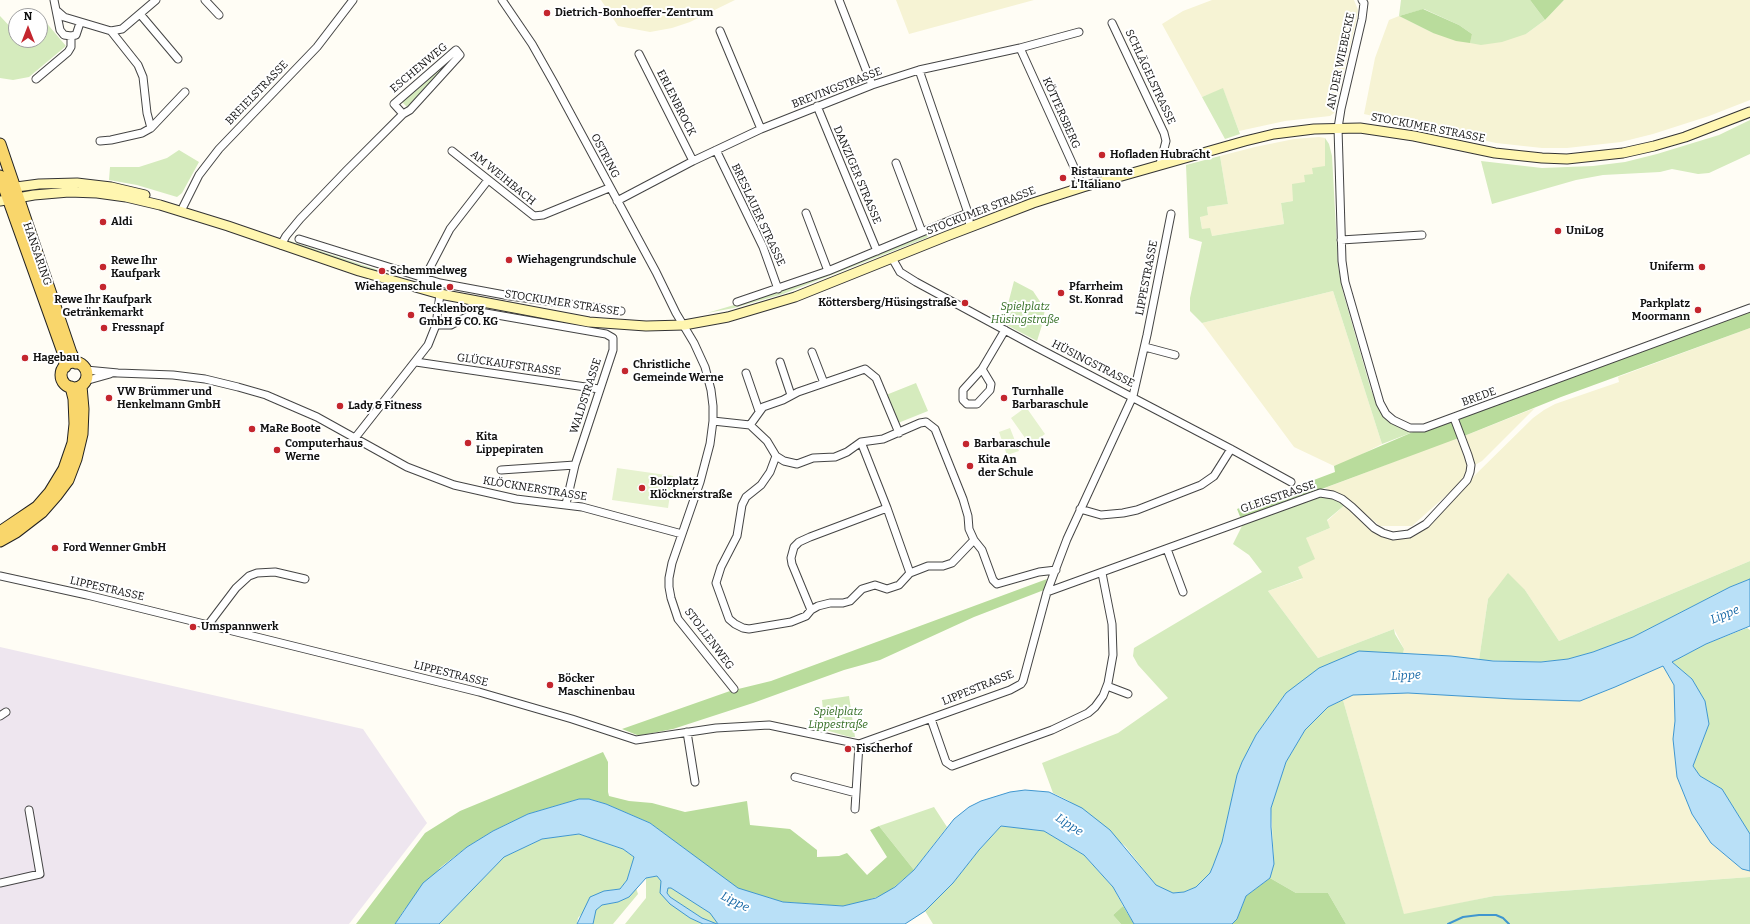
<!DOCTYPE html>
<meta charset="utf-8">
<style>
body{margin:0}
#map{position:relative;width:1750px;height:924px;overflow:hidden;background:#fffdf5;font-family:Bitter,serif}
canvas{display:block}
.north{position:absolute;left:8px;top:8px;width:40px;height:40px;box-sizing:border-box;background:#fff;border:1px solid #a0a0a0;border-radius:50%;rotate:0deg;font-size:11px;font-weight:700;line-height:16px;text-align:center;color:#111}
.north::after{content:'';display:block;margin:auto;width:14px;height:18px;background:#c4262e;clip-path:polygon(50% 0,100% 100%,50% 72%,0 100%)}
</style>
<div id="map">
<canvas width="1750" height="924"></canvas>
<div class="north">N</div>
</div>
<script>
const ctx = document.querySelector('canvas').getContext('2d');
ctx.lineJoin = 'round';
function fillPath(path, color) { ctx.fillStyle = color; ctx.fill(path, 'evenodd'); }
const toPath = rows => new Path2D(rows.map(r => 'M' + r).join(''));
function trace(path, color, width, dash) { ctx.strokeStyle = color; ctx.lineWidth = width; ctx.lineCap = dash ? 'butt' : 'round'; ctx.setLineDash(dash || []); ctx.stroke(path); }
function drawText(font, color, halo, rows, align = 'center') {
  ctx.font = font + ' Bitter,serif'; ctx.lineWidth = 4; ctx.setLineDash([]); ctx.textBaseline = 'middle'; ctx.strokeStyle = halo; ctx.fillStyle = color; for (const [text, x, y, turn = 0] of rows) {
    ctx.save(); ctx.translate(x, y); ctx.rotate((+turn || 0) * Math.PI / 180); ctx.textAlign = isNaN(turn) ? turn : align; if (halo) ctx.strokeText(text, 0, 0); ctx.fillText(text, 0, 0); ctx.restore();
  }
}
const industrial = toPath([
 [0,647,363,729,427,823,349,924,0,924]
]);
const farmland = toPath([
 [601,0,735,0,690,22,672,28,650,32,618,26],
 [896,0,1034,0,909,34],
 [1212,0,1354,0,1358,10,1357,17,1334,113,1330,116,1285,121,1239,131,1223,89,1202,97,1162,24,1183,11],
 [1564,0,1750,0,1750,100,1709,116,1653,134,1621,142,1567,148,1542,148,1496,143,1364,114,1375,58,1389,20,1399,16,1433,33,1526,34,1545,20],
 [1319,137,1325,138,1325,166,1313,174,1305,182,1293,201,1281,203,1284,224,1212,236,1202,229,1200,216,1208,215,1207,207,1228,204,1220,156,1255,147,1294,139],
 [1333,291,1382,444,1349,461,1334,466,1294,447,1202,323],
 [1750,328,1750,561,1559,641,1525,590,1488,599,1479,660,1451,656,1403,654,1404,649,1394,629,1318,658,1268,591,1302,579,1297,567,1306,538,1330,528,1327,521,1346,504,1372,530,1382,537,1405,539,1420,531,1475,475,1533,418,1544,410,1555,404,1619,382,1618,377],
 [1535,408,1482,461,1475,465,1464,436],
 [1456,438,1460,445,1467,463,1467,469,1464,476,1459,484,1412,526,1380,526,1349,501,1325,488],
 [1663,666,1674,685,1675,721,1673,739,1677,777,1692,814,1711,843,1742,869,1750,871,1750,877,1494,896,1404,915,1343,700,1352,695,1408,693,1580,701,1615,687]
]);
const green = toPath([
 [1401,0,1530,0,1545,20,1526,34,1502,42,1481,45,1470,43,1472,34,1459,25,1424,9,1399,16],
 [0,16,16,33,16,40,40,40,40,23,44,20,66,46,29,77,13,80,0,78],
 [441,65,444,68,408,108,400,100],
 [1223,88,1240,134,1225,139,1202,97],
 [1750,120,1750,154,1709,173,1698,174,1672,169,1660,172,1603,175,1576,180,1492,204,1481,161,1542,168,1593,166,1625,162,1657,154,1719,135],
 [1325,138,1329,144,1332,156,1338,266,1343,292,1371,390,1377,404,1391,422,1400,428,1413,432,1382,444,1333,291,1202,323,1190,311,1190,298,1202,242,1189,238,1186,165,1220,156,1228,204,1207,207,1208,215,1200,217,1202,229,1210,228,1212,236,1284,224,1281,203,1293,201,1292,184,1305,182,1304,175,1313,174,1312,168,1325,166],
 [179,150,199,162,182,193,177,197,137,185,109,180,110,167,139,167,167,158],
 [929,234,930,235,926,238,783,294,734,308,707,313,778,292],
 [290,241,381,271,381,272,369,270,290,243],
 [1014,281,1033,291,1045,309,1042,325,1037,341,1003,323],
 [916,383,928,411,898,423,886,395],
 [1318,497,1327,497,1346,504,1327,520,1330,528,1306,538,1315,559,1298,567,1303,578,1268,591,1318,658,1394,629,1395,634,1404,649,1403,654,1394,654,1286,693,1256,735,1242,762,1237,775,1222,842,1213,866,1210,873,1196,887,1184,892,1173,893,1168,892,1156,885,1125,846,1069,801,1053,793,1042,763,1118,733,1168,698,1138,665,1133,656,1134,648,1262,572,1249,555,1233,544,1243,524],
 [1750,561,1750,579,1730,587,1633,637,1593,652,1568,659,1541,662,1479,660,1488,599,1508,573,1525,590,1559,641],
 [1747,628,1750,630,1750,834,1722,789,1700,776,1693,766,1709,724,1705,701,1692,679,1672,662,1706,644],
 [849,696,855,737,850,737,825,730,822,700],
 [1343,700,1404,914,1494,896,1750,877,1750,924,1346,924,1328,893,1296,893,1270,878,1274,864,1271,808,1286,762,1305,730,1328,707],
 [934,807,947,827,914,870,879,826],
 [1001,826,1044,831,1084,855,1113,887,1123,906,1113,915,1121,924,933,924,925,911,953,883,979,850],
 [579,834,623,849,634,857,627,880,620,889,604,891,578,918,577,924,439,924,504,857,542,839],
 [657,876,661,881,661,893,690,918,703,924,625,924,646,898,646,878],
 [636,888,638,894,613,924,593,924,595,910,602,905,618,902,629,897],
 [668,888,671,888,680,893,710,913,719,923,711,923,702,918,670,897,667,893]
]);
const forest = toPath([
 [1530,0,1564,0,1545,20],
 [1423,9,1459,25,1472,34,1470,43,1456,41,1433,33,1399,16],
 [1750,311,1750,328,1561,397,1464,436,1241,519,1237,509,1335,472,1334,466,1413,432,1424,432,1449,423],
 [1047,579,1044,590,974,617,880,660,844,670,753,703,673,729,642,735,637,735,622,729,730,691,771,681],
 [603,752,608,762,608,792,609,796,629,801,652,803,685,812,747,801,750,825,790,829,817,850,817,857,839,856,847,853,867,875,887,857,870,830,879,826,914,870,886,894,862,902,843,906,783,902,737,888,650,823,606,804,589,799,579,799,528,814,493,831,467,847,441,867,404,910,395,924,356,924,425,833,460,811],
 [1270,878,1296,893,1328,893,1346,924,1232,924,1237,919,1246,896],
 [1123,906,1134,924,1121,924,1113,915]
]);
const pitch = toPath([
 [1026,407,1045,434,1030,445,1011,418],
 [1010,428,1019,451,1007,455,999,432],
 [617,468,673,476,668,508,612,500]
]);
const water = toPath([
 [1750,579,1750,626,1706,644,1672,662,1692,679,1705,701,1709,724,1693,766,1700,776,1722,789,1750,834,1750,871,1742,869,1711,843,1692,814,1677,777,1673,739,1675,721,1674,685,1663,666,1615,687,1580,701,1513,699,1408,693,1353,695,1328,707,1305,730,1286,762,1271,808,1271,827,1274,864,1270,878,1246,896,1237,919,1232,924,1134,924,1113,887,1084,855,1044,831,1001,826,979,850,953,883,925,911,905,924,718,924,710,913,671,888,668,888,667,893,670,897,702,918,717,924,703,924,690,918,670,904,660,893,661,881,657,876,646,878,629,897,618,902,602,905,596,910,593,924,577,924,590,897,604,891,620,889,627,880,634,857,623,849,579,834,542,839,504,857,439,924,395,924,423,883,467,847,493,831,528,814,579,799,589,799,606,804,650,823,738,888,783,902,843,906,876,898,895,887,914,870,954,819,969,807,981,801,1010,792,1025,790,1049,792,1082,808,1110,830,1156,885,1173,893,1184,892,1196,887,1210,873,1213,866,1222,842,1237,775,1242,762,1256,735,1286,693,1319,668,1359,651,1451,656,1493,661,1541,662,1568,659,1593,652,1633,637,1730,587,1750,579]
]);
const stream = toPath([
 [1448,924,1463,917,1479,915,1496,915,1503,918,1509,924]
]);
const minor = toPath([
 [54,0,56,10,64,17,111,31,122,29,156,0],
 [205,0,219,15],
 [502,0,532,44,554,83,656,272,676,313,694,343,705,367,711,390,713,406,713,421,710,444,700,482,672,563,669,578,669,587,671,598,678,619,734,689],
 [839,0,872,85],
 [1362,0,1364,3,1362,19,1341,109,1338,128,1342,261,1345,282,1380,403,1386,414,1393,420,1410,428,1424,428,1750,308],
 [56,10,60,30,64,35,71,36,76,35,80,23],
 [140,14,178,59],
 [1112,23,1164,133,1166,141,1160,164],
 [720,31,761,129],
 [1020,48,1083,187],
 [639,54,693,161],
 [919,70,968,213,970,227],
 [36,79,68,52,71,47,71,36],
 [817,106,877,251],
 [151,128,185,92],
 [100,141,111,140,142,133,151,128,147,113,143,77,138,65,111,31],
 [716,150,763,247,778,289],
 [452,151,534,216,543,215,609,188],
 [896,163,922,232],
 [617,201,693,161,761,129,872,85,919,70,1020,48,1079,32],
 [183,207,199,175,219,149,317,47,353,0],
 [806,213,828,271],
 [299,239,440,283,510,296,621,311],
 [1341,240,1422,235],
 [281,245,286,236,300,219,346,171,403,114,410,110,460,55,456,50,394,104,403,114],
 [892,258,900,272,916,282,1036,347,1231,449,1291,482],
 [424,279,450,229,488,180],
 [737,302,828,271,968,213],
 [436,325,451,325,474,313,480,312,606,334,613,338,613,350,575,465,566,504],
 [1145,347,1175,355],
 [812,352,824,383],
 [416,362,599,389],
 [780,362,791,395],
 [982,369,991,384,990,390,977,404,967,404,963,400,963,390,982,369,1005,330],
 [86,370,118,373,173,375,205,379,238,387,266,395,317,417,407,467,454,485,516,499,582,507,682,534],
 [746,373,759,411],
 [85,381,110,374],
 [713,421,750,425,767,441,776,456],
 [750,425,763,407,783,400,798,392,865,369,876,378,899,433],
 [355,438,428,345,436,325,440,294],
 [861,442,887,508,910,573],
 [501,470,575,465],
 [1080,509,1101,515,1123,513,1137,510,1201,485,1214,476,1231,449],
 [974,540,969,529,968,516,963,499,935,429,926,422,920,423,883,439,861,442,847,452,835,457,813,458,797,464,784,461,776,456,770,472,761,485,746,497,742,505,737,536,721,567,716,583,729,619,735,624,743,628,749,629,791,622,806,616,811,610,818,606,830,603,843,603,850,601,862,589,875,585,887,589,899,585,910,573,928,566,943,566,952,563,974,540,982,550,993,580,997,584,1039,572,1056,570],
 [1167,549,1183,592],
 [0,576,87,595,479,692,572,719,636,740,716,728,769,725,859,744,1010,690,1021,684,1023,681,1047,592,1067,539,1133,396,1147,335,1171,214],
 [1047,592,1320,493,1333,495,1342,499,1352,507,1374,528,1383,533,1393,536,1409,534,1426,524,1467,480,1470,472,1471,465,1468,455,1454,418],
 [811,610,792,564,791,558,794,547,799,542,810,537,887,508],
 [208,625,236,588,249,576,257,573,275,572,305,579],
 [1107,686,1128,694],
 [0,716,6,712],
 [931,719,946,762,952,766,1052,730,1088,713,1095,707,1103,696,1108,683,1113,655,1112,624,1102,573],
 [687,732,695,782],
 [795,777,856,793],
 [855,809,859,744],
 [0,883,40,874,29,810]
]);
const secondary = toPath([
 [9,188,39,184,77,183,111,187,145,195],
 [0,201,34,195,69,192,97,193,126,197,160,205,228,226,359,271,440,294,589,322,646,326,684,325,728,317,795,297,947,236,1033,203,1083,187,1245,141,1274,134,1314,129,1360,128,1414,136,1495,153,1542,158,1567,159,1623,153,1654,146,1685,137,1750,112]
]);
const primary = toPath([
 [0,144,71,353,76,363],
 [0,176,64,355,65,367],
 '61 375a13 13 0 1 1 26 0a13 13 0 1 1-26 0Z',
 [0,532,37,507,50,492,64,469,73,443,75,424,74,399,71,387],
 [0,541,16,532,42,512,56,496,68,480,76,459,82,434,83,409,81,386]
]);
const markers = [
 [547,13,4,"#c4262e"],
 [1102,155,4,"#c4262e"],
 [1063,178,4,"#c4262e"],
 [103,222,4,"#c4262e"],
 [1558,231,4,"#c4262e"],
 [509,260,4,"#c4262e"],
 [103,267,4,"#c4262e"],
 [1702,267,4,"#c4262e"],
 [382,271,4,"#c4262e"],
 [103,287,4,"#c4262e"],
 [450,287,4,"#c4262e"],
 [1061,293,4,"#c4262e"],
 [965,303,4,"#c4262e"],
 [1698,310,4,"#c4262e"],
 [411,315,4,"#c4262e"],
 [104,328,4,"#c4262e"],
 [25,358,4,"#c4262e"],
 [625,371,4,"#c4262e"],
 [109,398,4,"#c4262e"],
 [1004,398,4,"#c4262e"],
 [340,406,4,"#c4262e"],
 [252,429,4,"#c4262e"],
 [468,443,4,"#c4262e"],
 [966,444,4,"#c4262e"],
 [277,450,4,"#c4262e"],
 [970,466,4,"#c4262e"],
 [642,488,4,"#c4262e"],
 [55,548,4,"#c4262e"],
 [193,627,4,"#c4262e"],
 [550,685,4,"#c4262e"],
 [848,749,4,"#c4262e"]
];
const poiNames = [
 ["Dietrich-Bonhoeffer-Zentrum",555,13],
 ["Hofladen Hubracht",1110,155],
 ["Ristaurante",1071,172],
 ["L'Italiano",1071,185],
 ["Aldi",111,222],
 ["UniLog",1566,231],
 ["Wiehagengrundschule",517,260],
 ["Rewe Ihr",111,261],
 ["Kaufpark",111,274],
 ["Uniferm",1694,267,"right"],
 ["Schemmelweg",390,271],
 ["Wiehagenschule",442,287,"right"],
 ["Pfarrheim",1069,287],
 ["St. Konrad",1069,300],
 ["Rewe Ihr Kaufpark",103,300,"center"],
 ["Getränkemarkt",103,313,"center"],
 ["Köttersberg/Hüsingstraße",957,303,"right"],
 ["Parkplatz",1690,304,"right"],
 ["Moormann",1690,317,"right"],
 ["Tecklenborg",419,309],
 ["GmbH & CO. KG",419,322],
 ["Fressnapf",112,328],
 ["Hagebau",33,358],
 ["Christliche",633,365],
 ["Gemeinde Werne",633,378],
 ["VW Brümmer und",117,392],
 ["Henkelmann GmbH",117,405],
 ["Turnhalle",1012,392],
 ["Barbaraschule",1012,405],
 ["Lady & Fitness",348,406],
 ["MaRe Boote",260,429],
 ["Kita",476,437],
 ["Lippepiraten",476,450],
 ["Computerhaus",285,444],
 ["Werne",285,457],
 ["Barbaraschule",974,444],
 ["Kita An",978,460],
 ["der Schule",978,473],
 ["Bolzplatz",650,482],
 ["Klöcknerstraße",650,495],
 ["Ford Wenner GmbH",63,548],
 ["Umspannwerk",201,627],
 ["Böcker",558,679],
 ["Maschinenbau",558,692],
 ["Fischerhof",856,749]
];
const streetNames = [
 ["AN DER WIEBECKE",1341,61,-78],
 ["ESCHENWEG",419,68,-40],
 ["SCHLÄGELSTRASSE",1150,77,65],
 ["BREVINGSTRASSE",837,88,-21],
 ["BREIELSTRASSE",257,93,-46],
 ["ERLENBROCK",676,103,63],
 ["KÖTTERSBERG",1061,113,66],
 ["STOCKUMER STRASSE",1428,128,11],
 ["OSTRING",605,156,62],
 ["DANZIGER STRASSE",857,175,67],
 ["AM WEIHBACH",503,178,39],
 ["STOCKUMER STRASSE",981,211,-21],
 ["BRESLAUER STRASSE",758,215,65],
 ["HANSARING",37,254,71],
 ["LIPPESTRASSE",1147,278,-79],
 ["STOCKUMER STRASSE",562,303,9],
 ["HÜSINGSTRASSE",1093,364,27],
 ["GLÜCKAUFSTRASSE",509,365,8],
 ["WALDSTRASSE",586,396,-72],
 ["BREDE",1479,397,-20],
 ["KLÖCKNERSTRASSE",535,489,9],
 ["GLEISSTRASSE",1278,497,-19],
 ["LIPPESTRASSE",107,589,13],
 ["STOLLENWEG",709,639,53],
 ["LIPPESTRASSE",451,674,14],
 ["LIPPESTRASSE",978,688,-22]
];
const parkNames = [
 ["Spielplatz",1025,307],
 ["Hüsingstraße",1025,320],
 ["Spielplatz",838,712],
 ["Lippestraße",838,725]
];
const waterNames = [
 ["Lippe",1725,615,-22],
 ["Lippe",1406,676,-3],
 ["Lippe",1069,825,33],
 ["Lippe",735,902,26]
];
fillPath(industrial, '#eee6ef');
fillPath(farmland, '#f6f3d4');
fillPath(green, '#d5ebbd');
fillPath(forest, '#b9dc9c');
fillPath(pitch, '#e6f2cf');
fillPath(water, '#b9e0f7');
trace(water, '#3f96cf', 1);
trace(stream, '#3f96cf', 2);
trace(minor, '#444', 9);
trace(secondary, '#333', 11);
trace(primary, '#222', 13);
trace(minor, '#fff', 7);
trace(secondary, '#fff6b0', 9);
trace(primary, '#f9d66b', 11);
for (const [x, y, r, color] of markers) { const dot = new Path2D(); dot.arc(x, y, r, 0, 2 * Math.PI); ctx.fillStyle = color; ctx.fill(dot); trace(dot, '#fff', 1.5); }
drawText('bold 11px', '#111', '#fff', poiNames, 'left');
drawText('11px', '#111', '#fff', streetNames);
drawText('italic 11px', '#2f6b1f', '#fff', parkNames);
drawText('italic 12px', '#1768a6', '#fff', waterNames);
</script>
